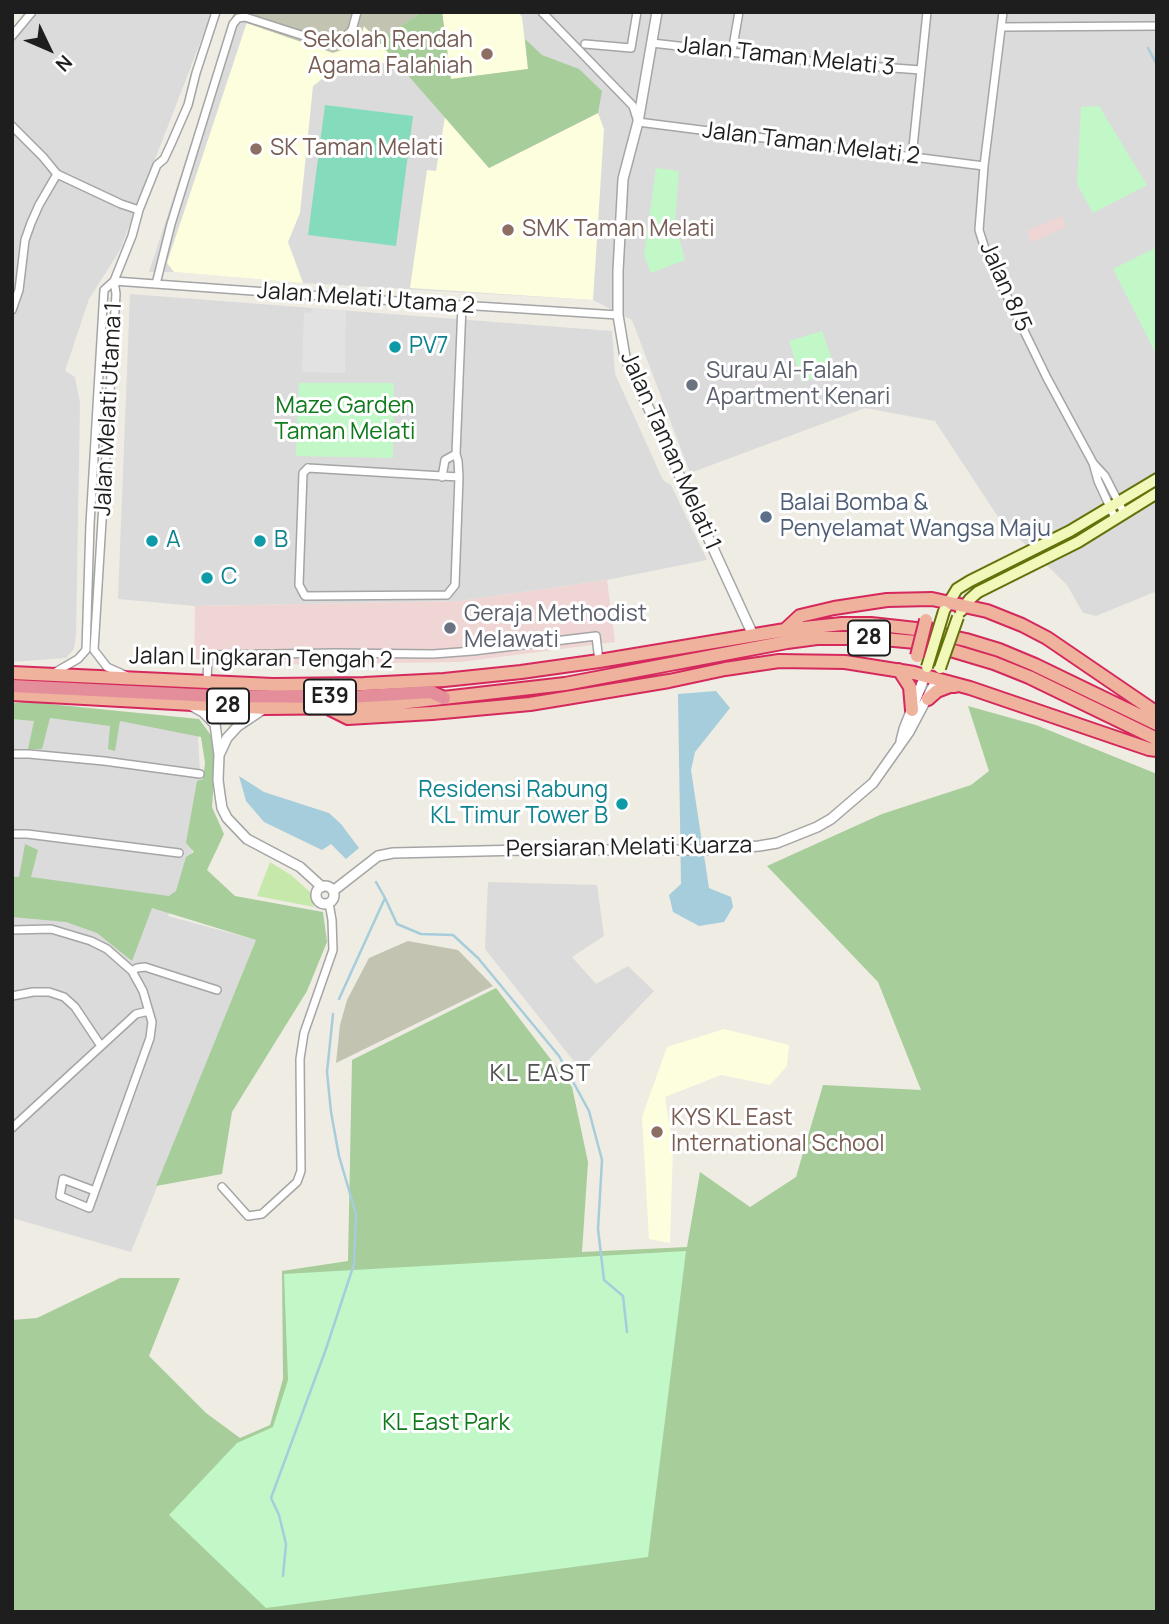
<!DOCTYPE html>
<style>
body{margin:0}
#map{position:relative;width:1169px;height:1624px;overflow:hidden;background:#efece4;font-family:Manrope,sans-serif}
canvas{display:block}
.frame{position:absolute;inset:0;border:14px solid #1e1e1e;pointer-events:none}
.north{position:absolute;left:14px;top:14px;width:70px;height:70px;-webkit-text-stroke:5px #fff;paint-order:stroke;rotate:134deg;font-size:19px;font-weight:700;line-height:28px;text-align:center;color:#1e1e1e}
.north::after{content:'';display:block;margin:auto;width:24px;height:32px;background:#1e1e1e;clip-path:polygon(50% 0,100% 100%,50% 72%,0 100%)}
</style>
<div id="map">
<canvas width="1169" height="1624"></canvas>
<div class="frame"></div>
<div class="north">N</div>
</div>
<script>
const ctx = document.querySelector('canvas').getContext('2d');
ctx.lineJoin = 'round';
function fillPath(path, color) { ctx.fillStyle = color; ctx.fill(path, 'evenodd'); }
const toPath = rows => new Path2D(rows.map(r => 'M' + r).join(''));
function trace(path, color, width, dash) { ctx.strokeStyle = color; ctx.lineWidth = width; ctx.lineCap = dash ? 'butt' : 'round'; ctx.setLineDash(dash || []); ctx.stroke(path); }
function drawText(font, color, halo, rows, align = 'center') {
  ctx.font = font + ' Manrope,sans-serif'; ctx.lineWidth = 6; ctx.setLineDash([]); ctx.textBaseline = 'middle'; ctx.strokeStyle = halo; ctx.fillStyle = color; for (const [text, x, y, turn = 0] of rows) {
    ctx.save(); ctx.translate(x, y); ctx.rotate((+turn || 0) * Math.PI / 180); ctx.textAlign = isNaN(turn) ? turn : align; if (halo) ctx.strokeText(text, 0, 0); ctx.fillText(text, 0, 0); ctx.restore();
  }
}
const residential = toPath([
 [28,12,212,12,120,250,89,299,65,371,75,377,80,403,76,635,74,649,66,658,12,662,12,31],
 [422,12,1157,12,1157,591,1096,616,1083,613,1067,585,1000,520,935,421,865,408,690,473,632,320,593,300,303,283,174,272,149,272,232,18,247,22,378,40],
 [130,294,612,331,615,374,663,480,671,485,707,560,607,580,460,601,195,606,118,599],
 [12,710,197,722,203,822,168,916,256,940,131,1252,12,1218],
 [488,882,597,885,604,936,572,957,596,984,628,966,654,991,580,1069,485,949]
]);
const commercial = toPath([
 [1061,216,1066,227,1032,242,1027,231],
 [607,580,615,642,461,662,194,666,195,606,460,601]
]);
const education = toPath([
 [442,12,518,12,522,17,528,69,451,79],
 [247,22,364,26,402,67,395,69,379,61,355,62,337,67,313,86,300,213,288,242,303,283,174,272,167,263],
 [598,113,604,129,593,300,410,288,427,170,436,171,445,117,489,168],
 [724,1029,789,1045,787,1066,770,1085,721,1075,665,1097,673,1147,670,1243,649,1239,642,1117,667,1047]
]);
const construction = toPath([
 [234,12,422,12,378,41,364,26,358,44,333,53,232,18],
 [408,941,458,950,493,986,336,1063,340,1025,347,1000,369,958]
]);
const grass = toPath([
 [270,862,291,875,310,892,314,907,257,896]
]);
const forest = toPath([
 [422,12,442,12,451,79,528,69,525,39,542,55,579,69,602,91,598,113,489,168,378,41],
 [29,702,199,719,213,738,215,767,212,807,224,834,207,870,235,896,323,912,327,942,307,991,232,1112,222,1174,156,1186,256,940,152,908,132,961,97,933,66,922,12,917,12,877,19,877,25,844,38,850,31,877,169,896,176,891,186,857,194,852,186,843,197,781,203,779,205,763,201,737,120,721,115,751,108,749,110,726,50,718,42,749,28,749,34,721,12,719,12,703],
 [968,706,1036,725,1157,774,1157,1612,12,1612,12,1320,37,1318,120,1278,180,1278,149,1356,206,1413,240,1438,270,1425,283,1379,282,1271,348,1261,352,1060,496,988,572,1087,588,1162,582,1252,687,1247,700,1172,750,1207,796,1177,823,1085,921,1090,878,982,767,866,882,814,971,785,989,771]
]);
const park = toPath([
 [1099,106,1147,185,1093,213,1077,184,1081,107],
 [656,168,679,171,675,221,685,260,651,273,644,255],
 [1157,247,1157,356,1113,269],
 [822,331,836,371,802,382,789,341],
 [299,383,394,383,393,458,296,456],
 [686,1251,648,1557,266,1608,169,1515,237,1443,273,1427,288,1380,284,1274]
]);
const pitch = toPath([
 [325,105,413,116,396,246,308,235]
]);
const parking = toPath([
 [312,308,346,311,345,373,302,372,304,312,311,313]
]);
const water = toPath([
 [716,691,730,708,695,752,691,770,709,888,731,897,733,907,724,922,699,926,673,912,669,895,681,884,678,694],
 [239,776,264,792,329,813,341,824,359,848,346,859,331,844,322,850,264,822,246,801]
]);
const stream = toPath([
 [1148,48,1157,65],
 [376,882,385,898,397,924,421,934,453,935,478,958,559,1056,589,1111,602,1160,598,1229,604,1280,623,1296,627,1332],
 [339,999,385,898],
 [283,1576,286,1544,279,1515,271,1498,326,1349,354,1264,356,1214,339,1156,331,1112,327,1072,333,1014]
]);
const minor = toPath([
 [542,12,633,106,638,122,984,166],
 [1003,12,984,166,979,230,987,255,1047,378,1093,463,1098,481,1115,518],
 [1001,27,1157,26],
 [12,36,32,12],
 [652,43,826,63,921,70],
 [585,44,631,48,637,12],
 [732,52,739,12],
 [12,126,43,157,57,174,121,204,139,210],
 [912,157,927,12],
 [114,281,350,298,618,315],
 [114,281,116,294,94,650,107,667,127,676],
 [156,284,171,224,233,24,238,18,245,17,329,44,338,41,346,36,352,30,357,12],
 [12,310,19,290,25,240,31,223,39,205,57,174],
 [1094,464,1105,476,1124,513],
 [308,468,459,477,455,585,447,595,305,596,299,585,303,473,308,468],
 [442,477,445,460,456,454],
 [459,477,458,461,456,454,462,305],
 [52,674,78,659,86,650,90,524,104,290,114,281,132,236,139,210,157,165,164,159,171,144,188,105,196,73,216,12],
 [207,682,208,655,335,653,433,654,473,651,596,636,599,661],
 [12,754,29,754,104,761,200,774],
 [12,834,27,834,179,853],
 [12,930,51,929,91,941,107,949,132,971,143,991,152,1022,150,1038,95,1191,89,1208,60,1196,63,1179,95,1191],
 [132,971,137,968,145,967,217,990],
 [12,996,33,992,49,992,64,997,75,1007,101,1046],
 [12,1128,136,1014,149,1011],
 [222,1187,248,1216,262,1214,297,1182,301,1171,300,1059,304,1033,333,950,332,920,329,903]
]);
const tertiary = toPath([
 [657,12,638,122,623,179,618,271,618,315,625,357,753,635],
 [192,706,203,712,215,724,219,755,218,780,220,795,222,808,227,818,247,839,300,867,322,887],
 [901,741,904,729,925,676],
 [220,753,227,738,238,726,265,708],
 '316 895a9 9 0 1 1 18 0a9 9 0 1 1-18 0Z',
 [333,891,378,856,393,853,524,850,710,850,759,846,777,843,817,827,831,819,873,783,909,732,937,679]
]);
const secondary = toPath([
 [945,609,957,589,970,581,1070,531,1157,479],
 [961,611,970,599,978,592,1078,542,1157,493]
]);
const trunk = toPath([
 [785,630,800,616,834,608,887,600,932,599,987,611,1022,625,1047,638,1157,713],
 [899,670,910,687,912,710],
 [12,673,273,685,364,684,444,680,521,672,599,661,785,630,842,624,871,624,916,629,966,640,999,650,1035,665,1157,724],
 [12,694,265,708,365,707,565,684,787,642,817,638,872,638,927,643,994,663,1029,677,1157,739],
 [928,699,937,691,950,686,955,686],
 [330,709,348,718,432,713,530,704,669,681,725,669,779,661,845,662,914,673,970,688,1149,749,1157,750]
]);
const motorway = toPath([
 [12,686,215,696,349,697,431,692,444,698]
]);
const secondaryBridge = toPath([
 [927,667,944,611],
 [940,668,958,617]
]);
const trunkBridge = toPath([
 [917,656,926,620]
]);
const markers = [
 [487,54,7,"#8d6e63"],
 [256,149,7,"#8d6e63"],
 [508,230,7,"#8d6e63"],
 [395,347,7,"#0f9aa8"],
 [692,385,7,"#6b7280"],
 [766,517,7,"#5c6f8a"],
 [152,541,7,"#0f9aa8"],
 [260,541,7,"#0f9aa8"],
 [207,578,7,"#0f9aa8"],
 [450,628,7,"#6b7280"],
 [622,804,7,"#0f9aa8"],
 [657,1132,7,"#8d6e63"]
];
const shields = [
 [869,638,42],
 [330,697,52],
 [228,706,42]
];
const shieldNames = [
 ["28",869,638],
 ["E39",330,697],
 ["28",228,706]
];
const educationNames = [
 ["Sekolah Rendah",473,41,"right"],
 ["Agama Falahiah",473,67,"right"],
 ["SK Taman Melati",270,149],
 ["SMK Taman Melati",522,230],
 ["KYS KL East",671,1119],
 ["International School",671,1145]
];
const streetNames = [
 ["Jalan Taman Melati 3",786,57,6],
 ["Jalan Taman Melati 2",811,144,7],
 ["Jalan 8/5",1005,287,66],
 ["Jalan Melati Utama 2",366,299,4],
 ["Jalan Melati Utama 1",109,409,-87],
 ["Jalan Taman Melati 1",670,451,66],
 ["Jalan Lingkaran Tengah 2",261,659,1],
 ["Persiaran Melati Kuarza",629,848,-1]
];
const cultureNames = [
 ["PV7",409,347],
 ["A",166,541],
 ["B",274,541],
 ["C",221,578],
 ["Residensi Rabung",608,791,"right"],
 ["KL Timur Tower B",608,817,"right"]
];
const worshipNames = [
 ["Surau Al-Falah",706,372],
 ["Apartment Kenari",706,398],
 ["Geraja Methodist",464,615],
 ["Melawati",464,641]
];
const parkNames = [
 ["Maze Garden",345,407],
 ["Taman Melati",345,433],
 ["KL East Park",446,1424]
];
const serviceNames = [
 ["Balai Bomba &",780,504],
 ["Penyelamat Wangsa Maju",780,530]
];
const neighbourhoodNames = [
 ["KL EAST",541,1074]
];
fillPath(residential, '#dcdbdb');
fillPath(commercial, '#efd6d4');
fillPath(education, '#fdfede');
fillPath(construction, '#c2c3b0');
fillPath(grass, '#c7e8ab');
fillPath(forest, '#a7cd9a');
fillPath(park, '#c2f8c8');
fillPath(pitch, '#84dcbd');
fillPath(parking, '#e2e2e2');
fillPath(water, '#a6cddb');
trace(stream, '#a6cddb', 2.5);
trace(minor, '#a5a5a5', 10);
trace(tertiary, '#a5a5a5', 12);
trace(secondary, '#637208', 14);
trace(trunk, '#d5295e', 16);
trace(motorway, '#d5295e', 16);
trace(minor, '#fff', 7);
trace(tertiary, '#fff', 9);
trace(secondary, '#f2f8b9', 10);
trace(trunk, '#eeb29d', 12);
trace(motorway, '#e48e9b', 12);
trace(secondaryBridge, '#637208', 14, []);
trace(trunkBridge, '#d5295e', 16, []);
trace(secondaryBridge, '#f2f8b9', 10);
trace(trunkBridge, '#eeb29d', 12);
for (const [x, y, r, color] of markers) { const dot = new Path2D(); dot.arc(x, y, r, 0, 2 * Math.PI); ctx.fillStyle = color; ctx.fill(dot); trace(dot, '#fff', 2.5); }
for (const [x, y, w] of shields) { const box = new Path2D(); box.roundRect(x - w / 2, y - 17.5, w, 35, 5); ctx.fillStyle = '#fff'; ctx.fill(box); trace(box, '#1e1e1e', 2); }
drawText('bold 21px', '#1e1e1e', null, shieldNames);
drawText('23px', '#785e54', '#fff', educationNames, 'left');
drawText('23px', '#1e1e1e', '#fff', streetNames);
drawText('23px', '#0d838f', '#fff', cultureNames, 'left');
drawText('23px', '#5b616d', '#fff', worshipNames, 'left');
drawText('23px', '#0f791b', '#fff', parkNames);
drawText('23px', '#4e5e75', '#fff', serviceNames, 'left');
ctx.letterSpacing = '2px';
drawText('24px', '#515151', '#fff', neighbourhoodNames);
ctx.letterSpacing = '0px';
</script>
